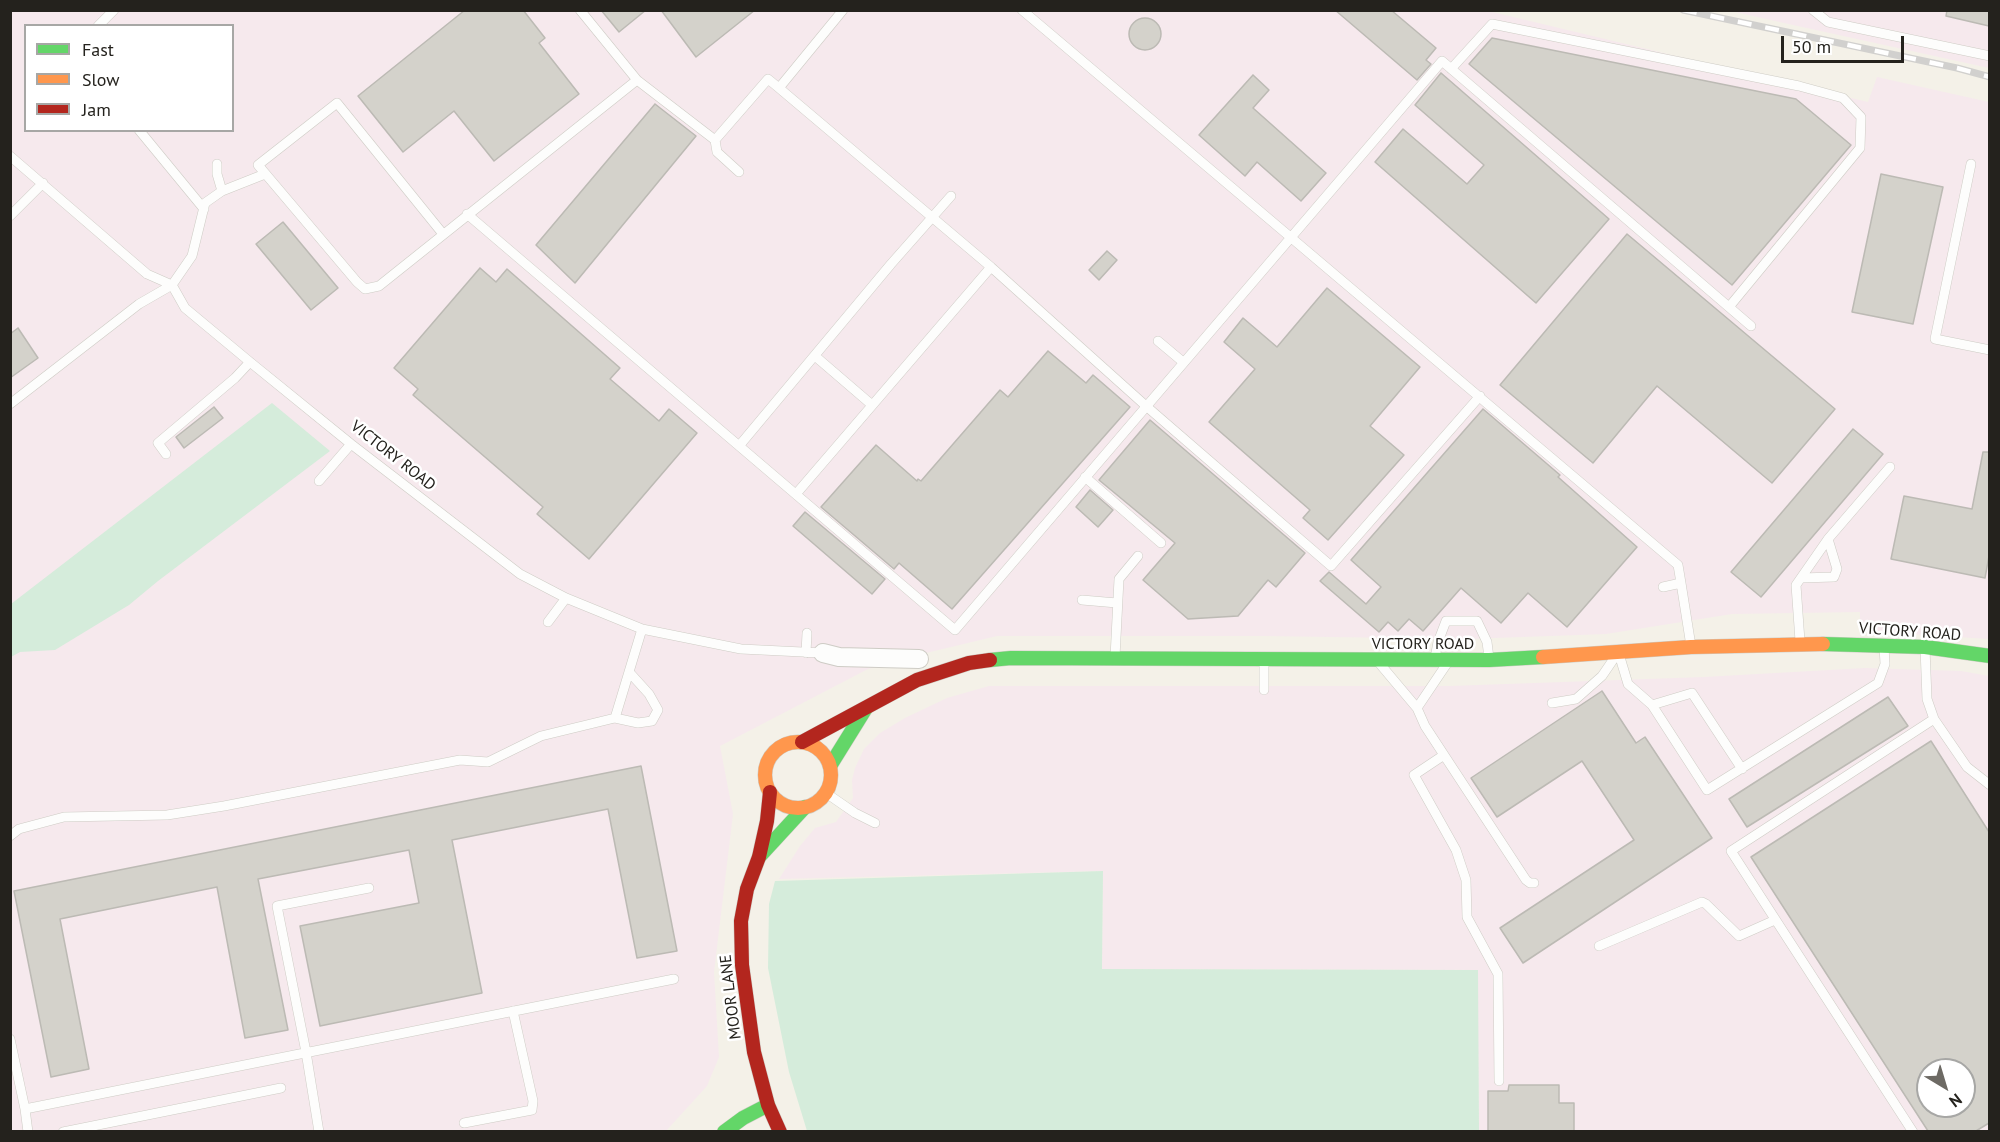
<!DOCTYPE html>
<style>
body{margin:0}
#map{position:relative;width:2000px;height:1142px;overflow:hidden;background:#f4f1e8;font-family:"PT Sans",sans-serif}
canvas{display:block}
.frame{position:absolute;inset:0;border:12px solid #24221d;pointer-events:none}
.legend{position:absolute;left:24px;top:24px;width:210px;height:108px;box-sizing:border-box;background:#fff;border:2px solid #a7a7a5;margin:0;padding:8px 10px;list-style:none;font-size:18px;color:#24221d}
.legend li{display:flex;align-items:center;gap:12px;height:30px}
.legend b{width:30px;border:2px solid #a7a7a5}
.north{position:absolute;left:1916px;top:1058px;width:60px;height:60px;box-sizing:border-box;background:#fff;border:2px solid #a7a7a5;border-radius:50%;rotate:142deg;font-size:16px;font-weight:700;line-height:24px;text-align:center;color:#24221d}
.north::after{content:'';display:block;margin:auto;width:21px;height:27px;background:#6d6a64;clip-path:polygon(50% 0,100% 100%,50% 72%,0 100%)}
.scale{position:absolute;left:1781px;top:36px;width:123px;height:27px;box-sizing:border-box;border:3px solid #24221d;border-top:0;padding-left:8px;font-size:18px;line-height:21px;white-space:nowrap;color:#24221d;-webkit-text-stroke:4px #fff;paint-order:stroke}
</style>
<div id="map">
<canvas width="2000" height="1142"></canvas>
<div class="frame"></div>
<ul class="legend">
<li><b style="height:8px;background:#63d668"></b>Fast</li>
<li><b style="height:8px;background:#ff974d"></b>Slow</li>
<li><b style="height:8px;background:#b3261e"></b>Jam</li>
</ul>
<div class="north">N</div>
<div class="scale">50 m</div>
</div>
<script>
const ctx = document.querySelector('canvas').getContext('2d');
ctx.lineJoin = 'round';
function fillPath(path, color) { ctx.fillStyle = color; ctx.fill(path, 'evenodd'); }
const toPath = rows => new Path2D(rows.map(r => 'M' + r).join(''));
function trace(path, color, width, dash) { ctx.strokeStyle = color; ctx.lineWidth = width; ctx.lineCap = dash ? 'butt' : 'round'; ctx.setLineDash(dash || []); ctx.stroke(path); }
function drawText(font, color, halo, rows, align = 'center') {
  ctx.font = font + ' "PT Sans",sans-serif'; ctx.lineWidth = 5; ctx.setLineDash([]); ctx.textBaseline = 'middle'; ctx.strokeStyle = halo; ctx.fillStyle = color; for (const [text, x, y, turn = 0] of rows) {
    ctx.save(); ctx.translate(x, y); ctx.rotate((+turn || 0) * Math.PI / 180); ctx.textAlign = isNaN(turn) ? turn : align; if (halo) ctx.strokeText(text, 0, 0); ctx.fillText(text, 0, 0); ctx.restore();
  }
}
const industrial = toPath([
 [1484,10,1868,102,1877,77,1989,102,1989,639,1860,631,1860,612,1732,614,1606,634,1466,639,1264,636,997,636,926,653,868,669,720,746,733,814,714,972,719,1057,707,1086,666,1131,11,1131,10,11],
 [26,26,232,26,232,130,26,130],
 [1731,11,1989,11,1989,68,1784,23],
 [1865,668,1961,671,1989,676,1989,1131,1479,1131,1477,970,1102,969,1103,871,779,879,800,846,815,828,836,822,853,798,852,780,855,768,864,749,880,733,905,718,947,698,989,686,1450,686,1704,677],
 [1928,1070,1964,1070,1964,1106,1928,1106]
]);
const green = toPath([
 [272,403,330,451,158,581,129,605,55,650,20,652,11,657,11,604],
 [1103,871,1102,969,1478,970,1479,1131,807,1131,789,1072,768,968,769,904,775,881]
]);
const building = toPath([
 [465,10,523,10,545,38,539,43,579,94,494,161,454,111,403,152,358,96,465,10],
 [601,10,646,10,619,32,601,10],
 [661,10,755,10,696,57,661,10],
 [1335,10,1391,10,1436,48,1426,60,1431,64,1417,80,1335,10],
 [1947,10,1989,10,1989,26,1946,16,1947,10],
 '1129 34a16 16 0 1 1 32 0a16 16 0 1 1-32 0Z',
 [1492,38,1796,99,1851,145,1732,285,1469,64,1492,38],
 [1441,73,1609,219,1536,303,1375,162,1403,129,1467,184,1484,165,1415,105,1441,73],
 [1253,75,1269,90,1253,108,1326,173,1301,201,1257,162,1245,176,1199,135,1253,75],
 [655,104,696,136,575,283,536,245,655,104],
 [1881,174,1943,187,1913,324,1852,312,1881,174],
 [283,222,338,288,311,310,256,244,283,222],
 [1627,234,1835,409,1772,483,1657,386,1593,463,1500,385,1627,234],
 [1107,251,1117,260,1099,280,1089,270,1107,251],
 [480,268,496,282,507,269,620,368,610,379,659,421,669,409,697,433,589,559,537,514,543,507,413,395,418,389,394,368,480,268],
 [1327,288,1420,367,1370,426,1404,455,1328,540,1303,518,1310,510,1209,422,1255,369,1224,342,1243,318,1277,347,1327,288],
 [18,328,38,358,10,378,10,334,18,328],
 [1048,351,1086,383,1093,375,1130,407,952,609,899,563,894,569,821,507,876,445,917,481,918,479,921,481,1000,390,1008,397,1048,351],
 [214,407,223,418,184,448,176,437,214,407],
 [1483,409,1560,475,1558,477,1637,547,1567,627,1528,593,1501,623,1461,588,1423,631,1409,619,1398,631,1388,622,1379,632,1320,581,1329,572,1366,604,1381,587,1351,560,1483,409],
 [1150,420,1305,553,1276,587,1268,580,1238,616,1188,619,1143,580,1175,543,1099,480,1150,420],
 [1853,429,1883,454,1761,597,1731,572,1853,429],
 [1983,452,1989,452,1989,556,1985,578,1891,559,1904,496,1972,509,1983,452],
 [1090,490,1113,510,1098,527,1076,507,1090,490],
 [805,512,885,579,872,594,793,526,805,512],
 [1602,691,1636,743,1645,737,1712,838,1523,963,1500,928,1634,840,1582,761,1497,817,1471,778,1602,691],
 [1888,697,1908,726,1747,827,1729,799,1888,697],
 [1931,741,1989,832,1989,1123,1976,1131,1928,1131,1751,857,1931,741],
 [1928,1070,1964,1070,1964,1106,1928,1106,1928,1070],
 [641,766,677,951,637,958,608,809,452,840,482,993,320,1026,300,926,419,903,409,850,258,879,288,1030,245,1038,217,887,60,919,89,1069,51,1077,14,891,641,766],
 [1509,1085,1559,1085,1559,1103,1574,1103,1574,1131,1488,1131,1488,1091,1508,1091,1509,1085]
]);
const lane = toPath([
 [843,10,779,88,991,267,1146,406,1331,566,1480,396],
 [1022,10,1678,565,1681,583],
 [1813,10,1828,22,1990,56],
 [98,26,114,10],
 [1451,69,1492,24,1799,86,1843,98,1861,117,1860,148,1729,307],
 [637,80,715,140,768,79,779,88],
 [139,130,204,209],
 [715,140,717,152,739,172],
 [10,156,147,274,172,285,185,308,250,362,351,444,520,574,566,598,642,629,741,649,823,653],
 [1971,164,1935,339,1990,350],
 [222,191,265,174],
 [467,214,955,630,1442,61,1751,326],
 [10,216,43,183],
 [443,234,337,103,258,165,357,282,365,289,379,286,637,80,580,10],
 [1158,341,1183,362],
 [815,356,872,405],
 [10,404,139,304,172,285,192,256,205,203,222,191,217,174,217,164],
 [739,446,891,264,951,196],
 [166,454,158,443,235,378,250,362],
 [1085,477,1161,543],
 [319,481,351,444],
 [796,494,991,267],
 [1801,578,1834,577,1837,569,1828,539],
 [1663,587,1681,583,1691,646],
 [1082,600,1117,603],
 [548,622,566,598],
 [1800,641,1796,585,1828,539,1890,467],
 [1925,648,1927,699,1934,719,1967,767,1990,785],
 [806,653,807,633],
 [1619,654,1628,684,1652,705,1707,790,1878,683,1885,664,1884,647],
 [1115,657,1119,579,1138,556],
 [1435,658,1438,642,1446,621,1477,621,1487,642,1489,658],
 [1448,662,1417,708,1425,726,1444,755,1414,775,1456,850,1466,880,1467,917,1498,974,1499,1081],
 [1380,664,1417,708],
 [1264,690,1264,660],
 [1552,703,1576,699,1602,676,1615,657],
 [1652,705,1692,693,1742,769],
 [615,718,642,629],
 [1444,755,1526,880,1530,883,1534,883],
 [826,793,855,813,875,823],
 [10,836,19,829,64,817,167,815,224,806,460,760,488,762,541,736,615,718,638,723,652,721,658,710,649,694,630,673],
 [1599,946,1702,902,1706,904,1739,936,1775,920],
 [10,1039,25,1109,674,979],
 [25,1109,28,1132],
 [464,1123,532,1110,533,1101,513,1011],
 [63,1132,281,1088],
 [319,1132,306,1052,277,906,369,888],
 [1913,1132,1731,851,1934,719]
]);
const street = toPath([
 [823,653,839,657,919,659]
]);
const fast = toPath([
 [1823,644,1925,647,1990,656],
 [990,660,1011,658,1489,660,1543,657],
 [830,766,866,708],
 [759,857,805,807],
 [724,1132,743,1118,768,1105]
]);
const slow = toPath([
 [1543,657,1691,647,1823,644],
 '765 775a33 33 0 1 1 66 0a33 33 0 1 1-66 0Z'
]);
const jam = toPath([
 [802,742,917,680,969,663,990,660],
 [770,792,767,821,759,857,747,889,741,921,742,965,754,1052,768,1105,780,1132]
]);
const rail = toPath([
 [1683,10,1957,68,1990,77]
]);
const streetNames = [
 ["VICTORY ROAD",393,456,38],
 ["VICTORY ROAD",1910,632,4],
 ["VICTORY ROAD",1423,644],
 ["MOOR LANE",731,997,-97]
];
fillPath(industrial, '#f6e9ed');
fillPath(green, '#d5ecdb');
fillPath(building, '#d4d2cb');
trace(building, '#bcbab4', 1.5);
trace(lane, '#ceccc5', 10);
trace(street, '#ceccc5', 20);
trace(fast, '#ceccc5', 15);
trace(slow, '#ceccc5', 15);
trace(jam, '#ceccc5', 15);
trace(lane, '#fdfdfc', 9);
trace(street, '#fdfdfc', 18);
trace(fast, '#63d668', 14);
trace(slow, '#ff974d', 14);
trace(jam, '#b3261e', 14);
trace(rail, '#d1d0ce', 7);
trace(rail, '#fff', 4.5, [14]);
drawText('16px', '#24221d', '#fff', streetNames);
</script>
